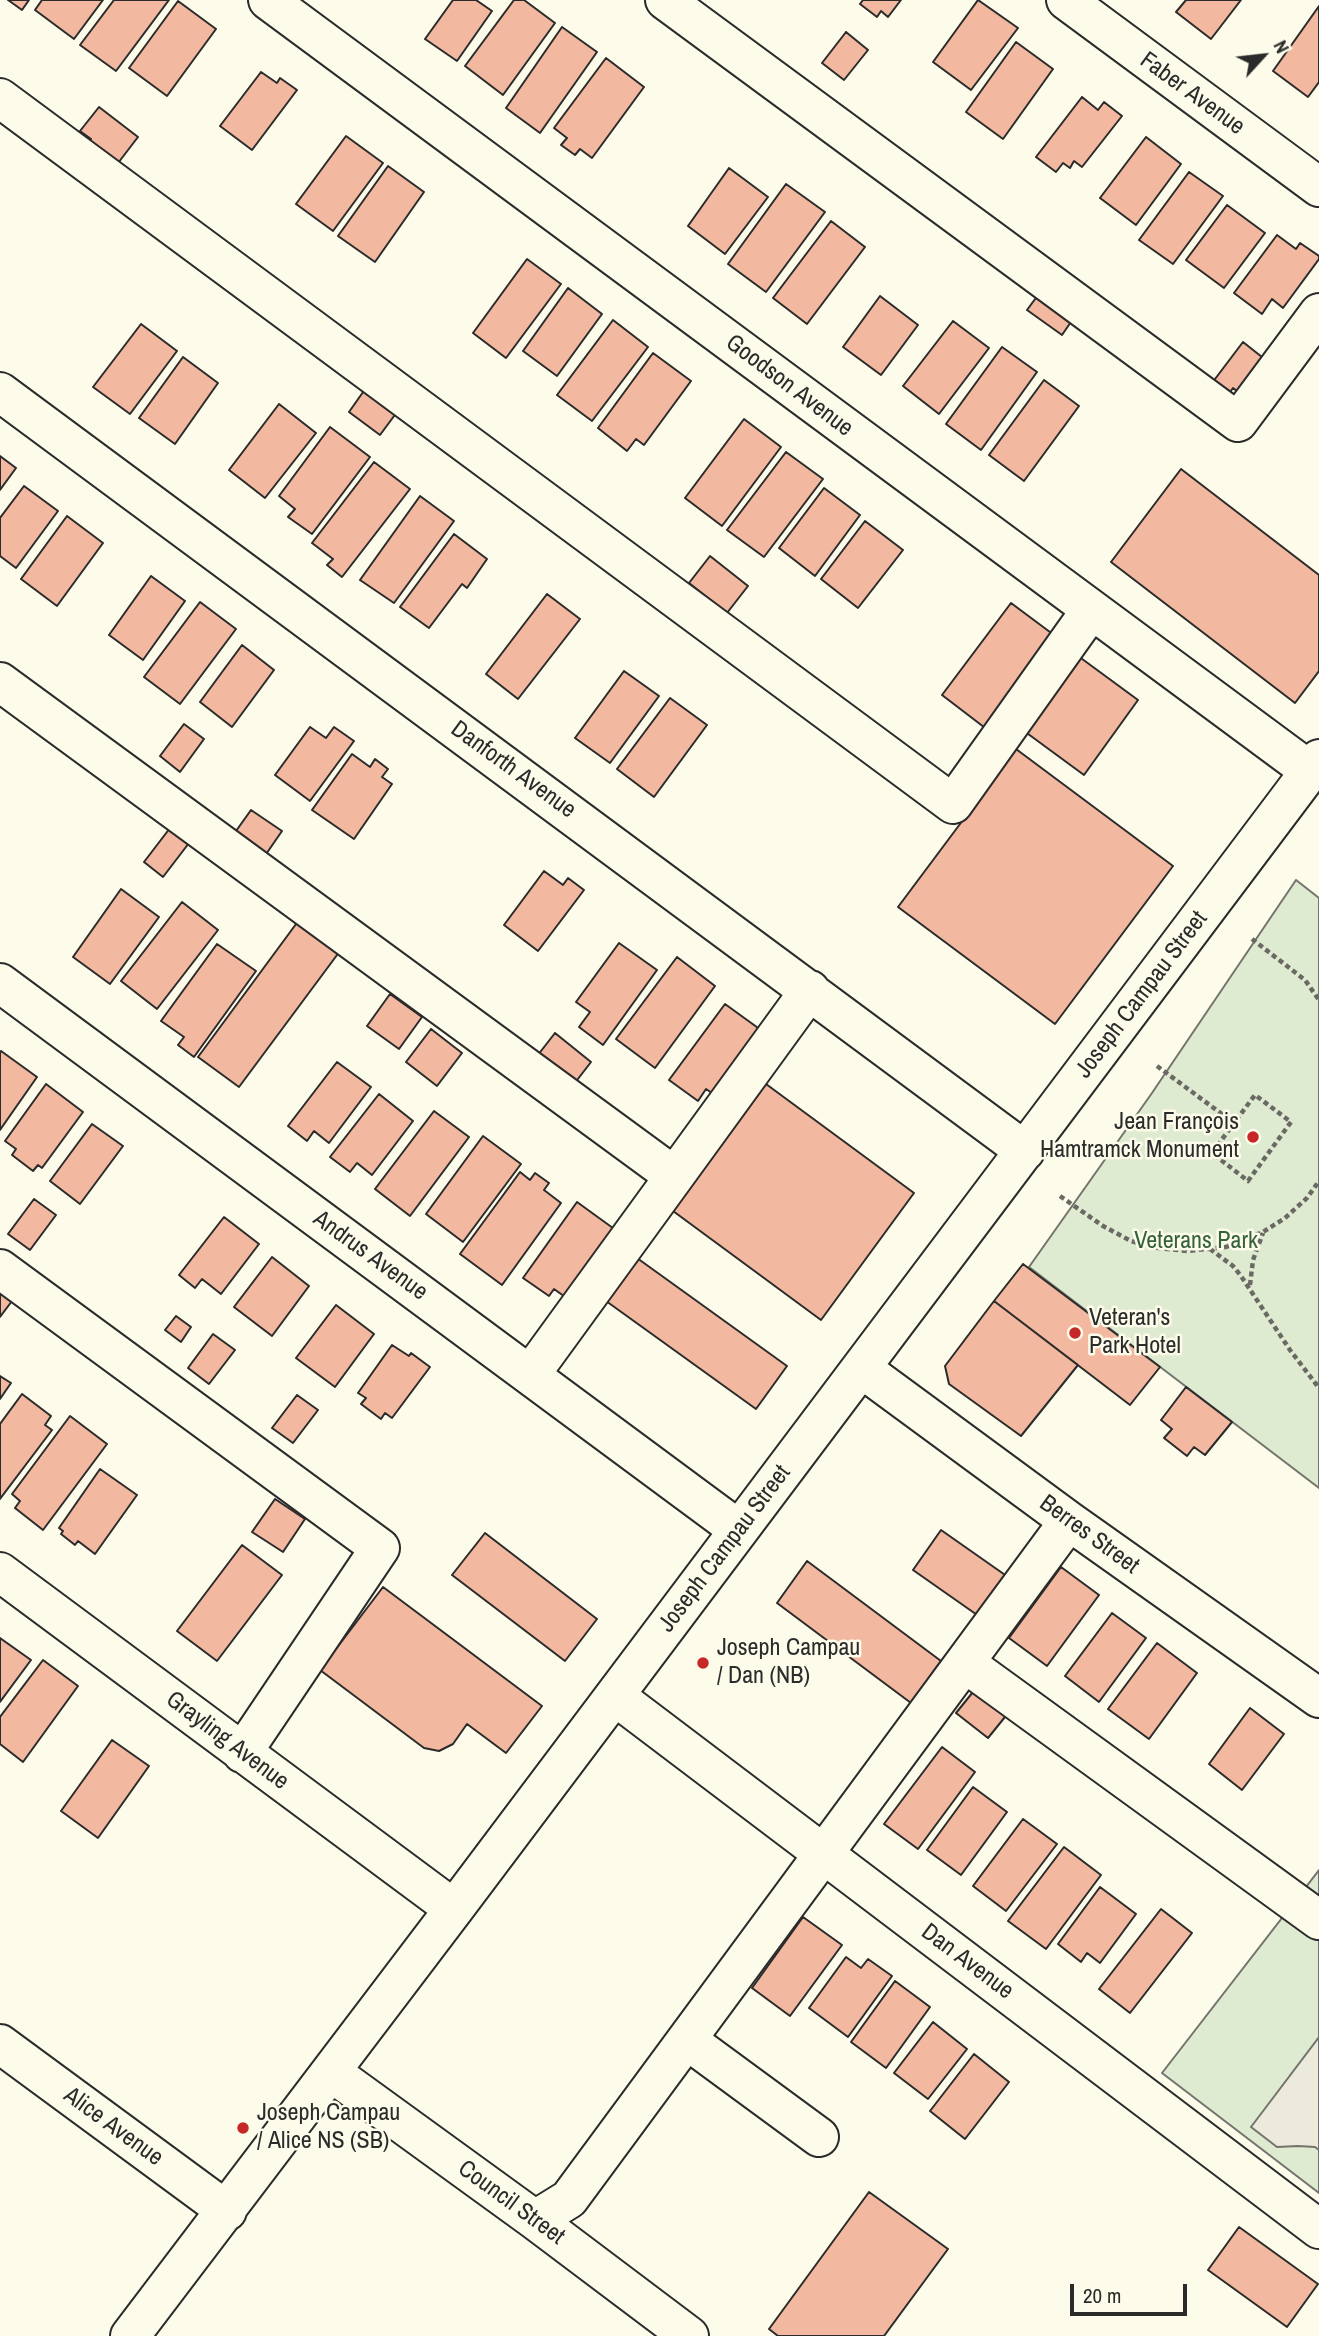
<!DOCTYPE html>
<meta charset="utf-8">
<style>
body{margin:0}
#map{position:relative;width:1319px;height:2336px;overflow:hidden;background:#fdfbea;font-family:"Archivo Narrow",sans-serif}
canvas{display:block}
.north{position:absolute;left:1228px;top:21px;width:70px;height:70px;-webkit-text-stroke:5px #fdfbea;paint-order:stroke;rotate:63deg;font-size:19px;font-weight:700;line-height:28px;text-align:center;color:#2b2b2b}
.north::after{content:'';display:block;margin:auto;width:24px;height:32px;background:#2b2b2b;clip-path:polygon(50% 0,100% 100%,50% 72%,0 100%)}
.scale{position:absolute;left:1070px;top:2284px;width:117px;height:32px;box-sizing:border-box;border:4px solid #2b2b2b;border-top:0;padding-left:9px;font-size:21px;line-height:24px;white-space:nowrap;color:#2b2b2b;-webkit-text-stroke:5px #fdfbea;paint-order:stroke}
</style>
<div id="map">
<canvas width="1319" height="2336"></canvas>
<div class="north">N</div>
<div class="scale">20 m</div>
</div>
<script>
const ctx = document.querySelector('canvas').getContext('2d');
ctx.lineJoin = 'round';
function fillPath(path, color) { ctx.fillStyle = color; ctx.fill(path, 'evenodd'); }
const toPath = rows => new Path2D(rows.map(r => 'M' + r).join(''));
function trace(path, color, width, dash) { ctx.strokeStyle = color; ctx.lineWidth = width; ctx.lineCap = dash ? 'butt' : 'round'; ctx.setLineDash(dash || []); ctx.stroke(path); }
function drawText(font, color, halo, rows, align = 'center') {
  ctx.font = font + ' "Archivo Narrow",sans-serif'; ctx.lineWidth = 5; ctx.setLineDash([]); ctx.textBaseline = 'middle'; ctx.strokeStyle = halo; ctx.fillStyle = color; for (const [text, x, y, turn = 0] of rows) {
    ctx.save(); ctx.translate(x, y); ctx.rotate((+turn || 0) * Math.PI / 180); ctx.textAlign = isNaN(turn) ? turn : align; if (halo) ctx.strokeText(text, 0, 0); ctx.fillText(text, 0, 0); ctx.restore();
  }
}
const green = toPath([
 [1296,880,1319,898,1319,1488,1029,1267,1152,1093,1296,880],
 [1319,1870,1319,2193,1162,2073,1319,1870]
]);
const parking = toPath([
 [1319,2037,1319,2150,1315,2147,1298,2146,1277,2147,1251,2127,1319,2037]
]);
const building = toPath([
 [8,0,29,0,22,10,8,0],
 [42,0,103,0,74,39,35,10,42,0],
 [114,0,169,0,116,71,80,45,114,0],
 [453,0,476,0,492,11,457,61,425,39,453,0],
 [514,0,524,0,555,23,503,95,465,66,514,0],
 [863,0,901,0,888,17,881,11,877,17,860,4,863,0],
 [978,0,1018,28,971,90,933,62,978,0],
 [1186,0,1241,0,1211,39,1176,12,1186,0],
 [178,1,216,29,167,96,129,68,178,1],
 [1319,6,1319,82,1308,97,1273,71,1319,6],
 [562,27,597,52,540,133,506,108,562,27],
 [846,32,868,50,844,80,822,63,846,32],
 [1016,42,1053,69,1003,139,966,112,1016,42],
 [606,58,644,87,592,158,580,149,575,155,561,145,567,138,554,128,606,58],
 [261,72,277,83,280,78,297,90,252,150,220,126,261,72],
 [1082,97,1098,110,1104,102,1122,116,1082,167,1074,161,1070,168,1063,163,1056,172,1036,157,1082,97],
 [99,107,138,137,115,167,86,146,91,139,80,131,99,107],
 [346,136,383,163,333,231,296,204,346,136],
 [1146,137,1181,164,1136,225,1100,198,1146,137],
 [388,166,424,192,375,262,338,236,388,166],
 [729,168,768,197,725,254,688,226,729,168],
 [1189,172,1223,196,1173,264,1139,240,1189,172],
 [786,184,825,212,766,292,728,264,786,184],
 [1227,205,1265,233,1224,288,1186,260,1227,205],
 [831,221,865,247,807,324,773,298,831,221],
 [1277,235,1296,249,1300,243,1319,256,1319,259,1283,308,1272,299,1262,314,1234,293,1277,235],
 [527,259,561,284,506,358,473,333,527,259],
 [568,288,602,314,557,376,523,351,568,288],
 [1041,291,1075,316,1062,335,1027,310,1041,291],
 [880,296,918,325,881,375,843,347,880,296],
 [613,320,648,347,592,421,557,395,613,320],
 [953,321,989,348,939,414,903,386,953,321],
 [141,324,177,351,130,414,93,387,141,324],
 [1243,342,1267,361,1242,395,1233,388,1228,395,1212,383,1243,342],
 [1002,347,1037,372,981,450,946,424,1002,347],
 [653,353,691,381,644,445,636,439,627,451,598,428,653,353],
 [183,357,218,383,175,444,139,418,183,357],
 [1044,380,1079,406,1024,481,989,455,1044,380],
 [368,385,400,408,380,435,349,412,368,385],
 [279,404,316,433,265,498,229,470,279,404],
 [744,419,781,447,722,526,685,498,744,419],
 [330,427,370,457,312,534,288,517,295,509,279,496,330,427],
 [786,452,823,479,764,557,727,530,786,452],
 [0,456,16,468,0,490,0,456],
 [374,462,410,489,342,577,327,565,333,559,312,543,374,462],
 [1181,469,1319,575,1319,671,1295,703,1111,562,1181,469],
 [24,486,58,511,16,568,0,556,0,518,24,486],
 [824,488,860,515,815,576,779,548,824,488],
 [420,496,454,521,394,603,360,580,420,496],
 [67,516,103,543,57,606,21,579,67,516],
 [865,521,903,550,858,608,821,579,865,521],
 [454,534,487,559,467,588,462,584,429,628,400,607,454,534],
 [710,556,748,586,727,613,689,583,710,556],
 [151,576,185,601,143,660,109,635,151,576],
 [547,594,580,619,518,699,486,674,547,594],
 [200,602,236,629,180,704,144,677,200,602],
 [1011,603,1062,641,993,734,942,695,1011,603],
 [242,645,274,670,232,727,200,702,242,645],
 [1074,653,1138,700,1084,775,1020,728,1074,653],
 [624,671,659,696,610,763,575,738,624,671],
 [670,698,707,725,654,797,617,769,670,698],
 [184,724,204,739,180,772,160,756,184,724],
 [310,727,326,738,334,727,354,741,310,801,275,775,310,727],
 [1016,749,1173,866,1055,1024,898,907,1016,749],
 [352,754,370,767,375,759,388,769,382,777,392,784,354,839,312,810,352,754],
 [251,810,282,831,262,860,231,838,251,810],
 [170,828,189,843,163,877,144,862,170,828],
 [544,871,563,885,568,878,584,890,538,951,504,925,544,871],
 [121,889,159,917,110,984,73,957,121,889],
 [182,902,218,930,157,1009,121,981,182,902],
 [299,920,340,951,239,1087,198,1057,299,920],
 [619,943,657,970,603,1045,579,1027,590,1012,576,1002,619,943],
 [217,944,256,971,194,1057,178,1045,184,1037,161,1021,217,944],
 [677,957,715,986,655,1068,616,1039,677,957],
 [390,994,422,1017,399,1049,367,1026,390,994],
 [725,1004,765,1033,718,1097,706,1089,698,1101,669,1080,725,1004],
 [431,1029,462,1053,437,1086,406,1062,431,1029],
 [555,1033,591,1062,571,1088,534,1060,555,1033],
 [1,1051,37,1077,0,1130,0,1053,1,1051],
 [337,1062,371,1087,329,1143,314,1131,307,1141,288,1126,337,1062],
 [46,1084,83,1112,42,1168,38,1165,33,1171,12,1155,16,1149,5,1141,46,1084],
 [766,1084,914,1193,821,1320,673,1211,766,1084],
 [379,1094,413,1121,372,1175,357,1163,350,1172,330,1157,379,1094],
 [434,1111,469,1137,410,1216,375,1189,434,1111],
 [92,1124,123,1146,80,1204,50,1181,92,1124],
 [483,1136,521,1164,463,1242,426,1214,483,1136],
 [520,1172,530,1180,535,1173,549,1183,544,1190,561,1203,502,1285,460,1254,520,1172],
 [34,1199,56,1215,30,1250,8,1234,34,1199],
 [577,1202,617,1231,568,1299,554,1289,549,1296,523,1278,577,1202],
 [224,1217,259,1244,221,1294,202,1279,195,1288,179,1275,224,1217],
 [272,1257,309,1286,272,1336,234,1307,272,1257],
 [637,1258,787,1366,756,1409,606,1301,637,1258],
 [1023,1264,1160,1367,1130,1405,994,1301,1023,1264],
 [0,1292,12,1301,0,1317,0,1292],
 [994,1301,1078,1365,1021,1436,949,1384,945,1366,994,1301],
 [336,1305,374,1334,335,1387,296,1358,336,1305],
 [176,1316,191,1327,181,1342,165,1330,176,1316],
 [213,1334,235,1350,209,1384,188,1368,213,1334],
 [392,1345,409,1356,411,1353,430,1367,392,1418,385,1413,381,1419,361,1404,366,1398,358,1393,392,1345],
 [0,1376,11,1383,0,1399,0,1376],
 [1186,1387,1232,1422,1205,1455,1194,1447,1187,1456,1164,1438,1172,1429,1161,1420,1186,1387],
 [22,1394,51,1416,45,1425,52,1430,0,1499,0,1424,22,1394],
 [297,1395,318,1410,293,1443,272,1428,297,1395],
 [70,1416,107,1444,43,1530,15,1508,20,1501,12,1494,70,1416],
 [100,1469,137,1495,95,1554,78,1541,75,1545,61,1534,63,1531,59,1528,100,1469],
 [275,1499,305,1519,283,1552,252,1532,275,1499],
 [941,1530,1008,1577,980,1617,913,1570,941,1530],
 [485,1533,597,1619,565,1661,452,1575,485,1533],
 [242,1545,282,1575,217,1661,177,1631,242,1545],
 [807,1561,941,1661,911,1703,777,1603,807,1561],
 [1061,1567,1099,1595,1047,1666,1009,1638,1061,1567],
 [383,1587,542,1706,506,1753,467,1724,453,1744,439,1751,424,1748,320,1670,383,1587],
 [1112,1613,1146,1638,1099,1702,1065,1676,1112,1613],
 [0,1638,31,1660,0,1702,0,1638],
 [1157,1643,1197,1673,1149,1739,1108,1709,1157,1643],
 [43,1660,78,1686,23,1762,0,1744,0,1717,43,1660],
 [977,1687,1009,1712,988,1738,956,1713,977,1687],
 [1250,1708,1284,1734,1242,1790,1209,1764,1250,1708],
 [112,1740,149,1766,98,1838,61,1811,112,1740],
 [942,1747,975,1772,918,1849,884,1824,942,1747],
 [973,1787,1007,1812,961,1875,927,1850,973,1787],
 [1023,1819,1057,1844,1006,1911,973,1886,1023,1819],
 [1064,1847,1101,1875,1046,1949,1008,1921,1064,1847],
 [1100,1887,1136,1914,1100,1963,1087,1953,1081,1962,1058,1944,1100,1887],
 [1161,1909,1192,1933,1130,2013,1099,1989,1161,1909],
 [803,1917,842,1945,790,2016,752,1988,803,1917],
 [846,1957,861,1968,868,1959,892,1976,848,2037,809,2008,846,1957],
 [895,1981,930,2007,886,2068,851,2042,895,1981],
 [933,2022,967,2049,928,2099,894,2073,933,2022],
 [974,2054,1009,2082,965,2139,930,2111,974,2054],
 [869,2192,948,2249,884,2336,778,2336,769,2329,869,2192],
 [1239,2227,1318,2284,1287,2327,1208,2270,1239,2227]
]);
const path = toPath([
 [1252,939,1305,980,1319,1000],
 [1157,1066,1234,1123,1212,1153,1248,1181,1291,1122,1255,1095,1234,1123],
 [1060,1196,1103,1226,1131,1241,1158,1248,1187,1251,1226,1247,1263,1232,1285,1218,1307,1198,1319,1181],
 [1210,1249,1233,1266,1241,1276,1290,1350,1319,1388],
 [1250,1285,1253,1260,1263,1233]
]);
const minor = toPath([
 [268,0,1310,771],
 [665,0,1238,422,1319,313],
 [1066,0,1319,187],
 [0,98,953,804,1091,610],
 [0,392,1025,1151],
 [0,682,674,1176],
 [0,983,739,1530],
 [0,1269,380,1548,242,1753],
 [861,1368,1069,1521,1319,1698],
 [530,1375,810,990],
 [0,1572,454,1909],
 [965,1663,1319,1920],
 [615,1696,1319,2229],
 [687,2040,819,2137],
 [0,2044,227,2211],
 [331,2072,535,2220,689,2336],
 [535,2220,569,2199,1069,1521],
 [130,2336,454,1909,1319,759]
]);
const markers = [
 [1253,1137,7,"#c62828"],
 [1075,1333,7,"#c62828"],
 [703,1663,7,"#c62828"],
 [243,2128,7,"#c62828"]
];
const streetNames = [
 ["Faber Avenue",1192,94,36],
 ["Goodson Avenue",789,386,37],
 ["Danforth Avenue",513,770,36],
 ["Joseph Campau Street",1142,995,-53],
 ["Andrus Avenue",370,1256,36],
 ["Berres Street",1089,1535,36],
 ["Joseph Campau Street",725,1549,-53],
 ["Grayling Avenue",227,1741,37],
 ["Dan Avenue",967,1962,37],
 ["Alice Avenue",113,2127,36],
 ["Council Street",511,2203,36]
];
const poiNames = [
 ["Jean François",1239,1123,"right"],
 ["Hamtramck Monument",1239,1151,"right"],
 ["Veteran's",1089,1319],
 ["Park Hotel",1089,1347],
 ["Joseph Campau",717,1649],
 ["/ Dan (NB)",717,1677],
 ["Joseph Campau",257,2114],
 ["/ Alice NS (SB)",257,2142]
];
const parkNames = [
 ["Veterans Park",1196,1242]
];
fillPath(green, '#deebd1');
trace(green, '#74746e', 2);
fillPath(parking, '#eceadb');
trace(parking, '#74746e', 2);
fillPath(building, '#f2b8a0');
trace(building, '#2b2b2b', 2);
trace(minor, '#2b2b2b', 42);
trace(path, '#6a6964', 4.5, [5, 3.5]);
trace(minor, '#fdfbea', 38);
for (const [x, y, r, color] of markers) { const dot = new Path2D(); dot.arc(x, y, r, 0, 2 * Math.PI); ctx.fillStyle = color; ctx.fill(dot); trace(dot, '#fdfbea', 2.5); }
drawText('24px', '#2b2b2b', '#fdfbea', streetNames);
drawText('24px', '#2b2b2b', '#fdfbea', poiNames, 'left');
drawText('24px', '#34623c', '#fdfbea', parkNames);
</script>
